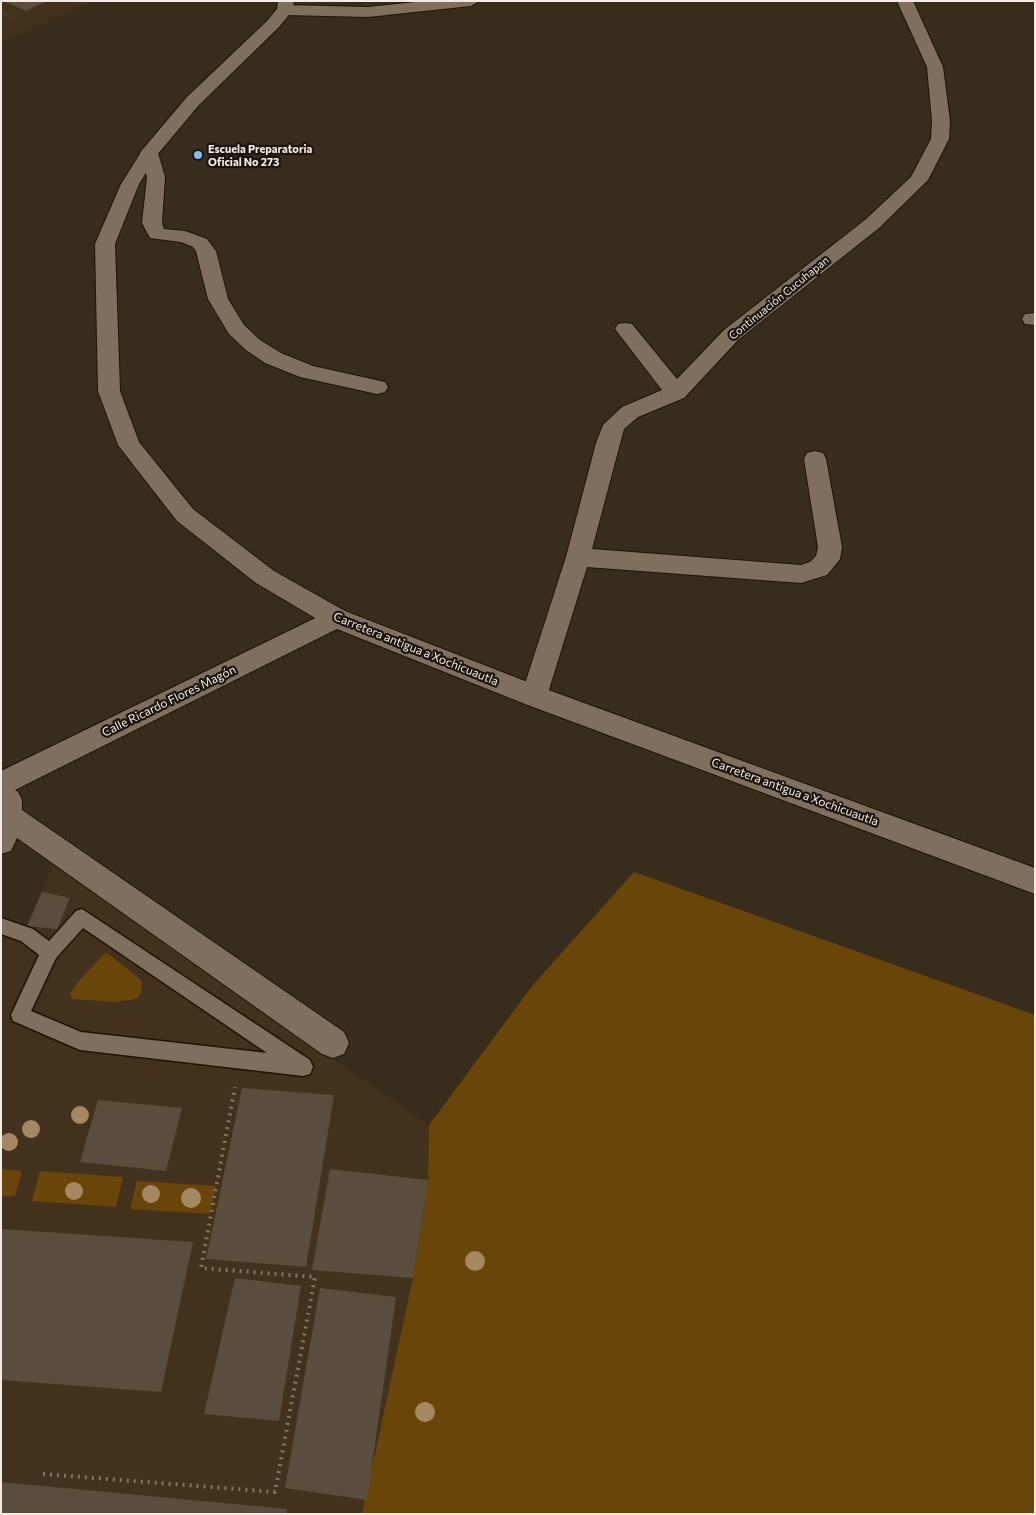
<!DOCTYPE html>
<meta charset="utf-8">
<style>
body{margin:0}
#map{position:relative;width:1036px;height:1515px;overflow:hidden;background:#382c1d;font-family:Commissioner,sans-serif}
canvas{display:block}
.frame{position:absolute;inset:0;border:2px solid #f4ece3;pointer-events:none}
</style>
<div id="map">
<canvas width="1036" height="1515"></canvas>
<div class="frame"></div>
</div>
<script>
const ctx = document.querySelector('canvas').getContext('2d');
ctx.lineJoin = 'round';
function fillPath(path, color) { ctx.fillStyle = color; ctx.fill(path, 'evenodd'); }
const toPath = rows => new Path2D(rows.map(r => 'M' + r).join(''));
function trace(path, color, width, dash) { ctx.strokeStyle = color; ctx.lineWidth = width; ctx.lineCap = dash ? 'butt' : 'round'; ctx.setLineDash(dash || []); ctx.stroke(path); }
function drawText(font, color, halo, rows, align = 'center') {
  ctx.font = font + ' Commissioner,sans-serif'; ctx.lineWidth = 4.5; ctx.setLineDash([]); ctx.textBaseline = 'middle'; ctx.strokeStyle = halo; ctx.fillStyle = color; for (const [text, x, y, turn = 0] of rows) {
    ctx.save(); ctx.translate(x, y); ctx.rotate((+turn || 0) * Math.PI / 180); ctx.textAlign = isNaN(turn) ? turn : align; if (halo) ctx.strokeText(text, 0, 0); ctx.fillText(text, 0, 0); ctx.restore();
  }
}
const built = toPath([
 [1,1,93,1,1,43],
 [53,865,429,1125,533,985,634,872,1035,1015,1035,1514,1,1514,1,935,21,941,27,935,27,926]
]);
const green = toPath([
 [634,872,1035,1015,1035,1514,362,1514,413,1278,428,1180,429,1125,533,985],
 [106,952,142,981,141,993,136,999,115,1002,72,999,70,994,78,982],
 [1,1169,22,1171,15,1196,1,1196],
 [40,1171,123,1177,116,1207,32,1201],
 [137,1181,216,1186,210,1214,130,1209]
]);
const building = toPath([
 [4,1,47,1,26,11],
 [42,892,70,898,57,929,27,926],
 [242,1088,334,1095,306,1267,206,1259],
 [98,1100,182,1108,166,1171,80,1162],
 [330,1169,428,1180,413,1278,312,1270],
 [1,1229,193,1242,161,1392,1,1380],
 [235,1278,301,1286,279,1421,204,1414],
 [320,1288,396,1297,367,1500,285,1488],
 [1,1482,287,1509,286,1514,1,1514]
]);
const pathFar1 = toPath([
 [1,12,15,18]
]);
const path = toPath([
 [43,1474,275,1492,315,1277,201,1268,235,1087]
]);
const service = toPath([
 [82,909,310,1060,313,1067,310,1074,303,1076,80,1050,13,1021,11,1015,39,955,21,941,1,934,1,918,33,929,49,941,76,911,82,909],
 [83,928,267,1053,81,1032,31,1011,56,958,83,928]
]);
const minor = toPath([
 [425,1,479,1,471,6,368,17,285,15,277,10,285,5,368,7,425,1],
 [897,1,913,1,943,67,950,121,949,139,928,180,879,228,738,340,684,398,638,417,624,429,592,549,801,565,810,562,816,556,818,547,804,459,807,453,815,451,823,453,826,459,842,547,840,559,827,575,801,583,587,567,547,696,543,704,534,707,525,704,521,696,566,557,596,443,603,425,622,407,662,390,615,329,618,324,625,323,632,324,677,379,724,330,865,220,911,177,931,139,932,121,927,67,897,1],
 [149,148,155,149,158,153,165,177,162,223,164,229,185,231,207,239,216,251,228,299,244,325,260,340,281,353,313,366,385,382,388,387,385,392,377,394,300,377,265,363,246,350,229,334,208,299,196,251,193,247,181,242,150,238,142,223,147,177,140,153,143,149,149,148],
 [1035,313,1035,325,1025,324,1022,319,1025,314,1035,313],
 [336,608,345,611,349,618,345,625,15,790,18,792,22,800,22,810,344,1032,349,1043,344,1054,333,1058,322,1054,17,838,11,851,1,854,1,771,336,608]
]);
const secondary = toPath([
 [278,1,294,1,293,10,279,27,199,105,157,155,139,184,115,244,120,391,139,442,193,509,274,571,345,611,543,688,1035,868,1035,894,525,704,327,625,256,583,177,521,118,445,98,391,95,244,121,184,143,149,187,97,267,21,277,9,278,1]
]);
const trees = [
 [80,1115,9],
 [31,1129,9],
 [9,1142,9],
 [74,1191,9],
 [151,1194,9],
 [191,1198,10],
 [475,1261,10],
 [425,1412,10]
];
const markers = [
 [198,155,5,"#84bcfb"]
];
const farPoinames = [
 ["Escuela Preparatoria",208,149],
 ["Oficial No 273",208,162]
];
const farStreetnames = [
 ["Continuación Cucuhapan",779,298,-39]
];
const streetNames = [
 ["Carretera antigua a Xochicuautla",416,649,22],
 ["Calle Ricardo Flores Magón",169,701,-26],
 ["Carretera antigua a Xochicuautla",795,792,20]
];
fillPath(built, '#42311c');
fillPath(green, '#6a450a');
fillPath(building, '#5a4d3d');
trace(service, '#1f1406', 3);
trace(minor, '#1f1406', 2);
trace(secondary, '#1f1406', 2);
trace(pathFar1, '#7f7568', 2, [0.5, 2.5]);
trace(path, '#7f7568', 4, [2, 5]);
fillPath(service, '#7e6f5e');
fillPath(minor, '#7e6f5e');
fillPath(secondary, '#7e6f5e');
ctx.fillStyle = '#a58762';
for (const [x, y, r] of trees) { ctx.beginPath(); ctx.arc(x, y, r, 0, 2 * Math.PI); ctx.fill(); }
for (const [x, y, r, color] of markers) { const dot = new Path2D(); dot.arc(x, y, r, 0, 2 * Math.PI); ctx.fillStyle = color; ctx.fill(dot); trace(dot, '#1b150f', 2); }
drawText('bold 11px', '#f4ece3', '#1b150f', farPoinames, 'left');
drawText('11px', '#f4ece3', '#1b150f', farStreetnames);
drawText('12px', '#f4ece3', '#1b150f', streetNames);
</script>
